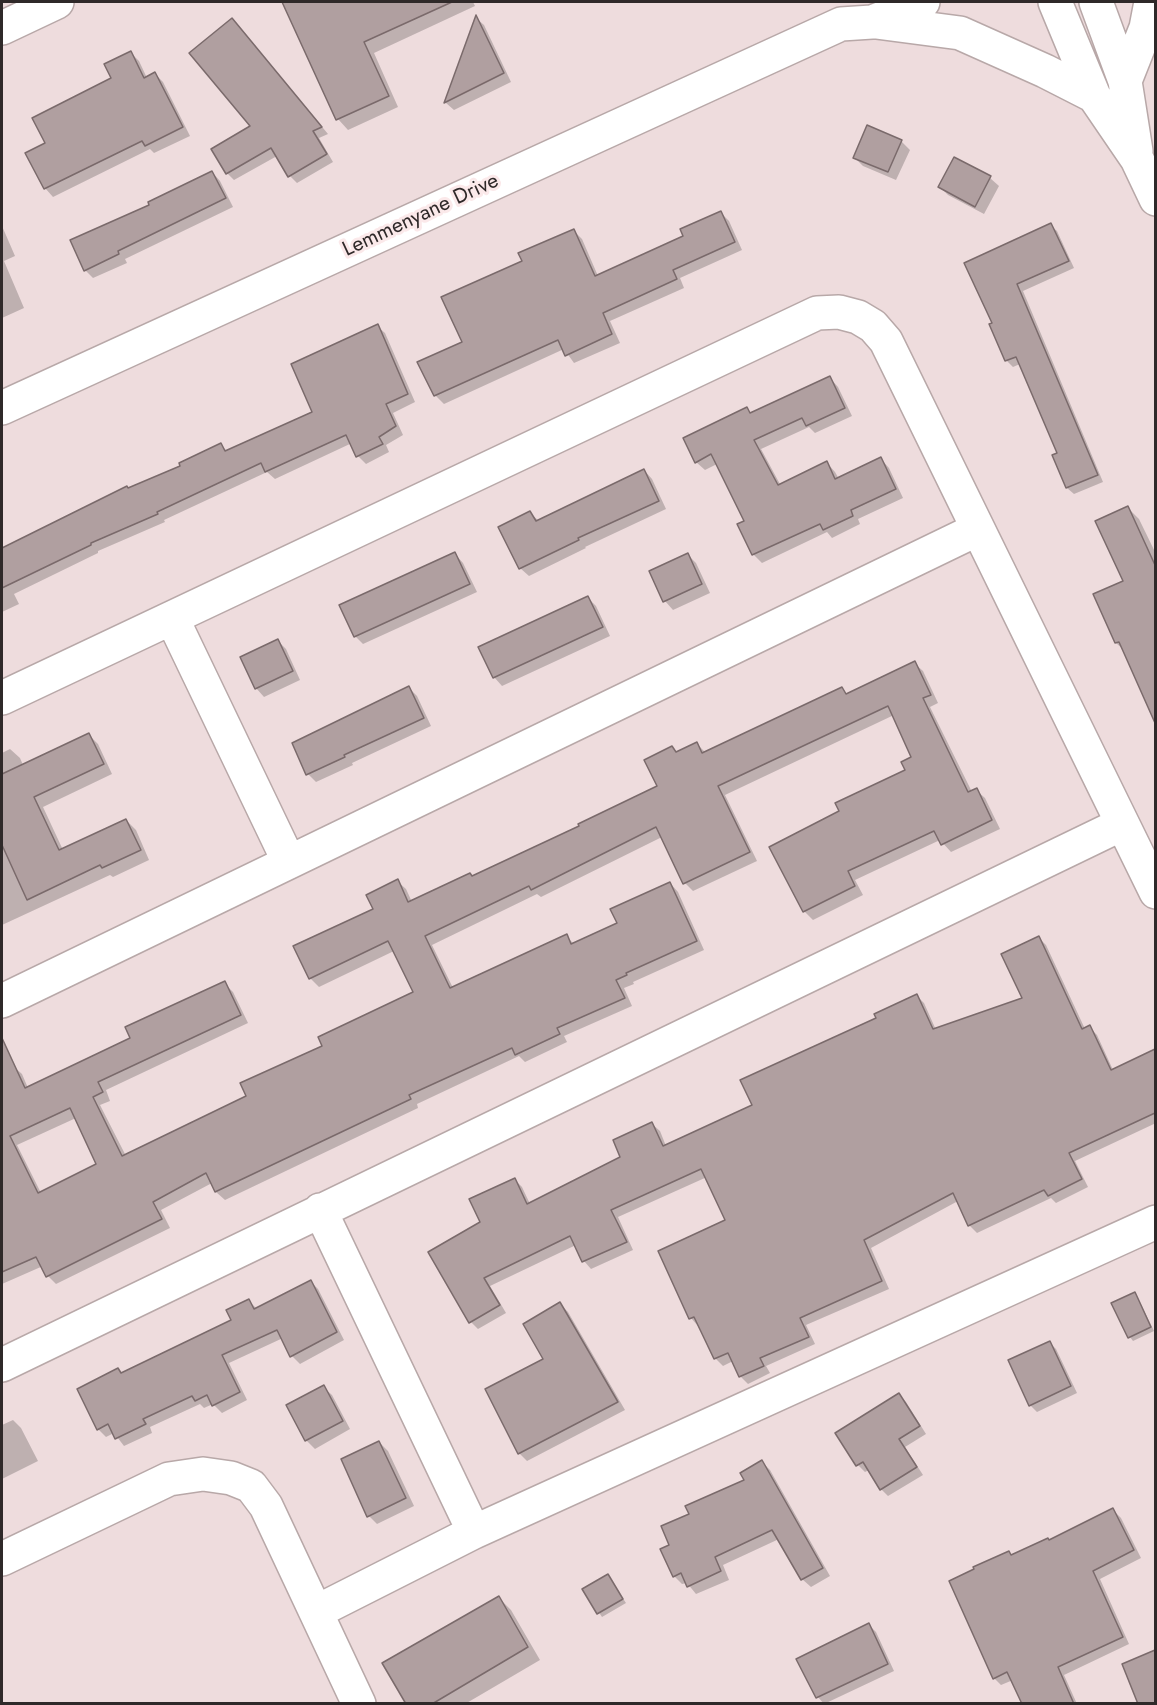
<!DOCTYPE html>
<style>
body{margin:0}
#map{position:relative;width:1157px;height:1705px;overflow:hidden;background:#eedcdd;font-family:Jost,sans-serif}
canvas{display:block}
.frame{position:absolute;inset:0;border:3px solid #2f2929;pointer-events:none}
</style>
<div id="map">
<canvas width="1157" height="1705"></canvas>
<div class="frame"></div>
</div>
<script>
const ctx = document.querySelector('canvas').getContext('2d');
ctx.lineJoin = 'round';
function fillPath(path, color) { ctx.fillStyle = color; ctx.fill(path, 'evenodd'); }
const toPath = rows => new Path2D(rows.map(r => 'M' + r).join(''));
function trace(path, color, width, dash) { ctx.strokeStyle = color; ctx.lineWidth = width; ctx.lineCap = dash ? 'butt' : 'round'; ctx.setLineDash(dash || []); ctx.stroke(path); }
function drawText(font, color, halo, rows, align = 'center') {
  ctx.font = font + ' Jost,sans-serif'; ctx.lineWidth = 6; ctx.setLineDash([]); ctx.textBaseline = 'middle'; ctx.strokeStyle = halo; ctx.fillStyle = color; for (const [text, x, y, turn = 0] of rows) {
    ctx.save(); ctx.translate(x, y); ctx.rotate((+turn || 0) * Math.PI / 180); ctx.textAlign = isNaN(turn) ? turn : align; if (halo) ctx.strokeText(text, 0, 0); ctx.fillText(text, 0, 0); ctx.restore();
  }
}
const shadow = toPath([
 [283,2,473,2,475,6,374,53,398,107,348,130,338,119],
 [476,18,484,25,511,82,454,110,446,103],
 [239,27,328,134,319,138,333,162,297,183,290,176,277,156,234,180,227,173,252,126],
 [130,52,139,61,147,78,155,74,163,82,190,136,154,153,150,149,53,197,45,188,47,144,113,79],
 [901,141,910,150,896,180,863,166,854,157],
 [955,159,990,178,999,186,984,214,948,195,940,187],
 [212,172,220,181,233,207,125,259,127,263,93,278,85,270,151,205],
 [721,213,729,221,742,250,680,278,684,288,610,321,620,343,574,363,564,349,444,404,435,395,464,343,524,262,573,230,582,239,598,276,685,237],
 [1050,225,1057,231,1074,268,1023,291,1103,482,1074,494,1067,488,1054,456,1059,454,1020,364,1013,367,1006,360,994,323],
 [2,226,15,256,4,261,24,308,2,318],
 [377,326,385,333,415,402,393,413,403,435,386,445,389,452,366,464,358,456,352,443,275,479,267,472,164,520,165,522,98,551,98,553,14,594,19,604,2,612,2,562,40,544,129,490,182,467,221,445,227,451,314,412],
 [830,378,838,387,852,416,815,433,809,427,761,449,781,486,827,463,835,472,839,479,881,459,889,468,903,498,858,519,860,524,832,538,827,532,762,563,753,554,746,522,717,464,705,470,696,462,747,409,752,414],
 [644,470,652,479,666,509,585,547,586,548,529,576,520,568,530,513,539,521],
 [1128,508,1139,519,1156,554,1156,711,1149,704,1125,651,1116,643,1125,582],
 [455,554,463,563,477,592,363,644,355,636],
 [687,554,696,563,710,593,673,610,665,601],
 [588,598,596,606,610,636,502,686,494,677],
 [278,641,286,649,300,680,264,697,256,688],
 [914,663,923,671,938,703,930,707,972,792,976,790,985,798,1000,829,951,852,940,840,855,880,863,895,813,920,804,911,841,812,907,771,913,757,894,715,725,795,757,861,693,891,685,883,662,837,541,897,537,894,432,945,453,988,566,936,574,944,619,924,670,883,678,892,704,950,633,982,634,984,624,988,632,1006,564,1036,567,1042,525,1062,519,1056,417,1104,418,1108,225,1200,216,1192,212,1183,161,1210,170,1228,56,1284,48,1276,43,1266,2,1284,2,1071,13,1066,22,1074,28,1088,132,1039,224,983,233,992,248,1023,106,1090,110,1101,100,1105,126,1156,248,1097,324,1047,415,993,394,951,319,987,311,979,295,946,375,909,397,881,406,889,412,902,472,877,581,827,659,787,672,748,677,753,696,743,705,752,842,688,848,695],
 [76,1118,98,1165,41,1193,17,1145],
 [409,688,417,696,431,726,352,763,353,765,316,782,308,774],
 [89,735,98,744,112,774,43,807,63,850,126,820,136,830,149,860,113,877,110,875,2,925,2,753,10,749,20,758,23,765],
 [1039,938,1046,945,1085,1029,1089,1027,1097,1035,1113,1070,1156,1051,1156,1123,1075,1161,1088,1187,1056,1203,1051,1198,977,1233,969,1225,958,1201,871,1248,889,1289,806,1325,815,1344,766,1366,770,1373,748,1384,740,1376,733,1361,723,1366,715,1358,698,1326,691,1318,727,1220,707,1177,618,1217,633,1250,591,1269,584,1261,576,1245,490,1286,506,1313,478,1329,471,1322,482,1223,514,1179,522,1187,530,1204,622,1158,652,1124,660,1131,666,1146,754,1105,878,1018,917,996,924,1003,936,1030,1024,999],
 [310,1281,318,1289,344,1340,300,1364,292,1356,283,1338,229,1363,247,1400,222,1413,213,1404,204,1408,200,1404,150,1427,152,1433,124,1446,114,1433,106,1437,98,1429,79,1390,122,1374,233,1321,249,1301,257,1309],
 [1134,1294,1138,1298,1154,1331,1133,1341,1130,1337,1113,1304],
 [560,1304,568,1312,625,1410,527,1461,519,1453],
 [1050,1343,1056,1349,1077,1393,1037,1412,1030,1405],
 [323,1387,332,1395,350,1429,315,1449,306,1440,288,1406],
 [899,1395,906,1402,926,1434,905,1447,923,1475,888,1496,881,1489,869,1470,865,1472,858,1465,837,1433],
 [13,1420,21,1428,38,1461,2,1479,2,1425],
 [379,1442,388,1451,414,1506,377,1524,369,1516],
 [762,1462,770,1470,830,1576,811,1587,802,1579,779,1539,723,1565,729,1580,696,1594,687,1583,682,1584,674,1576,671,1545,691,1514,746,1481],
 [1113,1510,1121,1518,1141,1558,1100,1579,1129,1644,1064,1675,1077,1704,1023,1704,1013,1680,1001,1685,994,1678,1009,1552,1012,1556,1049,1541],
 [608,1576,626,1603,602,1617,584,1590],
 [499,1598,511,1610,540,1660,465,1704,408,1704],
 [869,1625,876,1632,894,1671,824,1704,818,1697,798,1660],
 [1154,1652,1156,1654,1156,1704,1140,1704]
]);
const building = toPath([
 [282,2,452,2,364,42,389,96,336,120,282,2],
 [476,15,504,73,444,103,476,15],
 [232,18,322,127,313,131,327,154,288,177,271,148,226,174,211,149,250,126,189,53,232,18],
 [131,51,144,78,155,72,183,127,145,146,142,141,44,189,25,153,45,143,32,118,111,78,104,64,131,51],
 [867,125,902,140,888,172,853,158,867,125],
 [954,157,991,176,975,207,938,187,954,157],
 [212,171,226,198,118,251,119,254,84,271,70,240,149,205,148,202,212,171],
 [721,211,735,242,673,270,677,279,603,313,612,334,565,356,558,340,434,396,417,362,462,342,441,297,522,261,518,253,574,229,595,276,683,236,680,229,721,211],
 [1051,223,1069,261,1017,284,1098,475,1066,488,1052,455,1057,453,1016,357,1005,361,989,324,992,323,964,263,1051,223],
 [378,324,408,394,386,404,396,426,379,437,383,444,356,457,346,435,265,472,261,463,157,512,158,514,91,543,91,545,2,588,2,548,127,486,128,488,180,466,179,463,221,443,225,451,312,412,291,364,378,324],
 [830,376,845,408,806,426,802,418,754,440,778,485,827,461,835,479,881,457,896,489,851,510,853,516,823,530,820,524,752,555,737,524,744,521,711,454,695,463,683,438,747,407,750,413,830,376],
 [644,469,659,501,578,538,579,540,519,569,498,527,530,511,536,521,644,469],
 [1128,506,1155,565,1155,723,1119,642,1115,643,1093,594,1123,581,1095,521,1128,506],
 [455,552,470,584,354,637,339,605,455,552],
 [688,553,702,584,663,602,649,571,688,553],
 [588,596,603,627,493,678,478,647,588,596],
 [278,639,293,671,255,689,240,657,278,639],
 [915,661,931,695,923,698,968,792,977,788,992,820,941,845,934,831,848,871,855,886,803,912,769,847,839,811,835,803,905,770,901,762,911,757,888,706,718,786,750,852,683,884,656,827,531,890,529,886,425,936,450,988,567,934,571,944,617,923,610,909,670,882,697,941,626,973,627,975,616,980,625,998,557,1028,560,1034,515,1055,512,1048,409,1095,411,1099,215,1192,206,1173,153,1202,162,1219,46,1277,36,1257,2,1272,2,1038,25,1088,130,1038,125,1027,225,981,241,1015,98,1082,103,1092,93,1097,122,1156,246,1096,240,1083,322,1046,318,1037,413,992,388,941,309,979,293,946,373,909,366,895,398,879,408,902,470,873,472,876,579,826,578,824,657,786,644,760,672,746,676,752,697,742,702,753,842,687,846,694,915,661],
 [70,1108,96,1164,38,1193,10,1136,70,1108],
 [409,686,424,718,344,755,345,757,306,775,292,743,409,686],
 [89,733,104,764,34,797,59,850,126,819,141,850,102,868,100,865,27,900,2,845,2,774,89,733],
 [1039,936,1082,1029,1090,1025,1111,1070,1155,1049,1155,1113,1069,1153,1082,1179,1048,1196,1044,1190,968,1226,953,1193,864,1240,882,1281,800,1318,809,1337,760,1358,764,1366,739,1377,728,1353,714,1359,694,1317,689,1319,658,1251,725,1220,701,1169,611,1210,627,1242,582,1262,570,1236,484,1278,500,1305,469,1323,428,1252,480,1222,469,1199,515,1178,527,1204,620,1157,613,1140,652,1122,663,1146,752,1105,740,1080,876,1018,874,1014,917,994,933,1029,1022,998,1001,954,1039,936],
 [311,1280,337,1332,290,1357,277,1330,222,1355,240,1392,212,1406,207,1395,195,1401,192,1396,143,1419,146,1424,115,1439,108,1424,97,1430,77,1389,118,1368,121,1373,231,1320,226,1310,249,1299,254,1309,311,1280],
 [1135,1292,1151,1327,1128,1338,1111,1303,1135,1292],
 [560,1302,618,1402,518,1454,485,1389,543,1359,523,1324,560,1302],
 [1050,1341,1071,1386,1029,1406,1008,1360,1050,1341],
 [324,1385,343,1421,305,1441,286,1405,324,1385],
 [899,1393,920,1426,899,1439,917,1467,880,1490,863,1462,856,1466,835,1433,899,1393],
 [379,1441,406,1498,367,1517,341,1459,379,1441],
 [762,1460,823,1568,801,1580,772,1530,715,1557,721,1571,687,1587,681,1573,673,1577,660,1549,669,1545,661,1526,689,1514,685,1506,744,1480,740,1473,762,1460],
 [1113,1508,1134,1550,1093,1571,1123,1637,1058,1667,1074,1704,1022,1704,1007,1672,993,1679,949,1581,974,1569,973,1567,1009,1551,1011,1555,1048,1538,1049,1540,1113,1508],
 [608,1574,623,1599,597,1614,582,1589,608,1574],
 [499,1596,528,1647,432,1704,406,1704,382,1663,499,1596],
 [869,1623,888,1664,816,1698,796,1659,869,1623],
 [1155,1650,1155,1704,1138,1704,1122,1664,1155,1650]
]);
const street = toPath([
 [2,28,57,2],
 [172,618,289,862],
 [2,698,817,313,839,312,858,317,873,326,886,341,1156,892],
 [2,1001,978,529],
 [320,1210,474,1532],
 [2,1365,1122,824],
 [2,1559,169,1479,203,1474,231,1478,251,1486,266,1506,359,1704],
 [316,1612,474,1532,1156,1222]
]);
const secondary = toPath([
 [1055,2,1094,96,1137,159,1156,199],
 [1096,2,1125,81,1136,151],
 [876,22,960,33,1045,71,1094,96],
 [1125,81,1146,28,1151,2],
 [2,408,841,24,872,22,923,2]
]);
const streetNames = [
 ["Lemmenyane Drive",421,216,-25]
];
fillPath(shadow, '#0003');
fillPath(building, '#b09fa0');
trace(building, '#7a6a6b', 1.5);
trace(street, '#b8a8a8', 36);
trace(secondary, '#b8a8a8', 36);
trace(street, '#fff', 33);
trace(secondary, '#fff', 33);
drawText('21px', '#2f2929', '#fbe9ea', streetNames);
</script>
